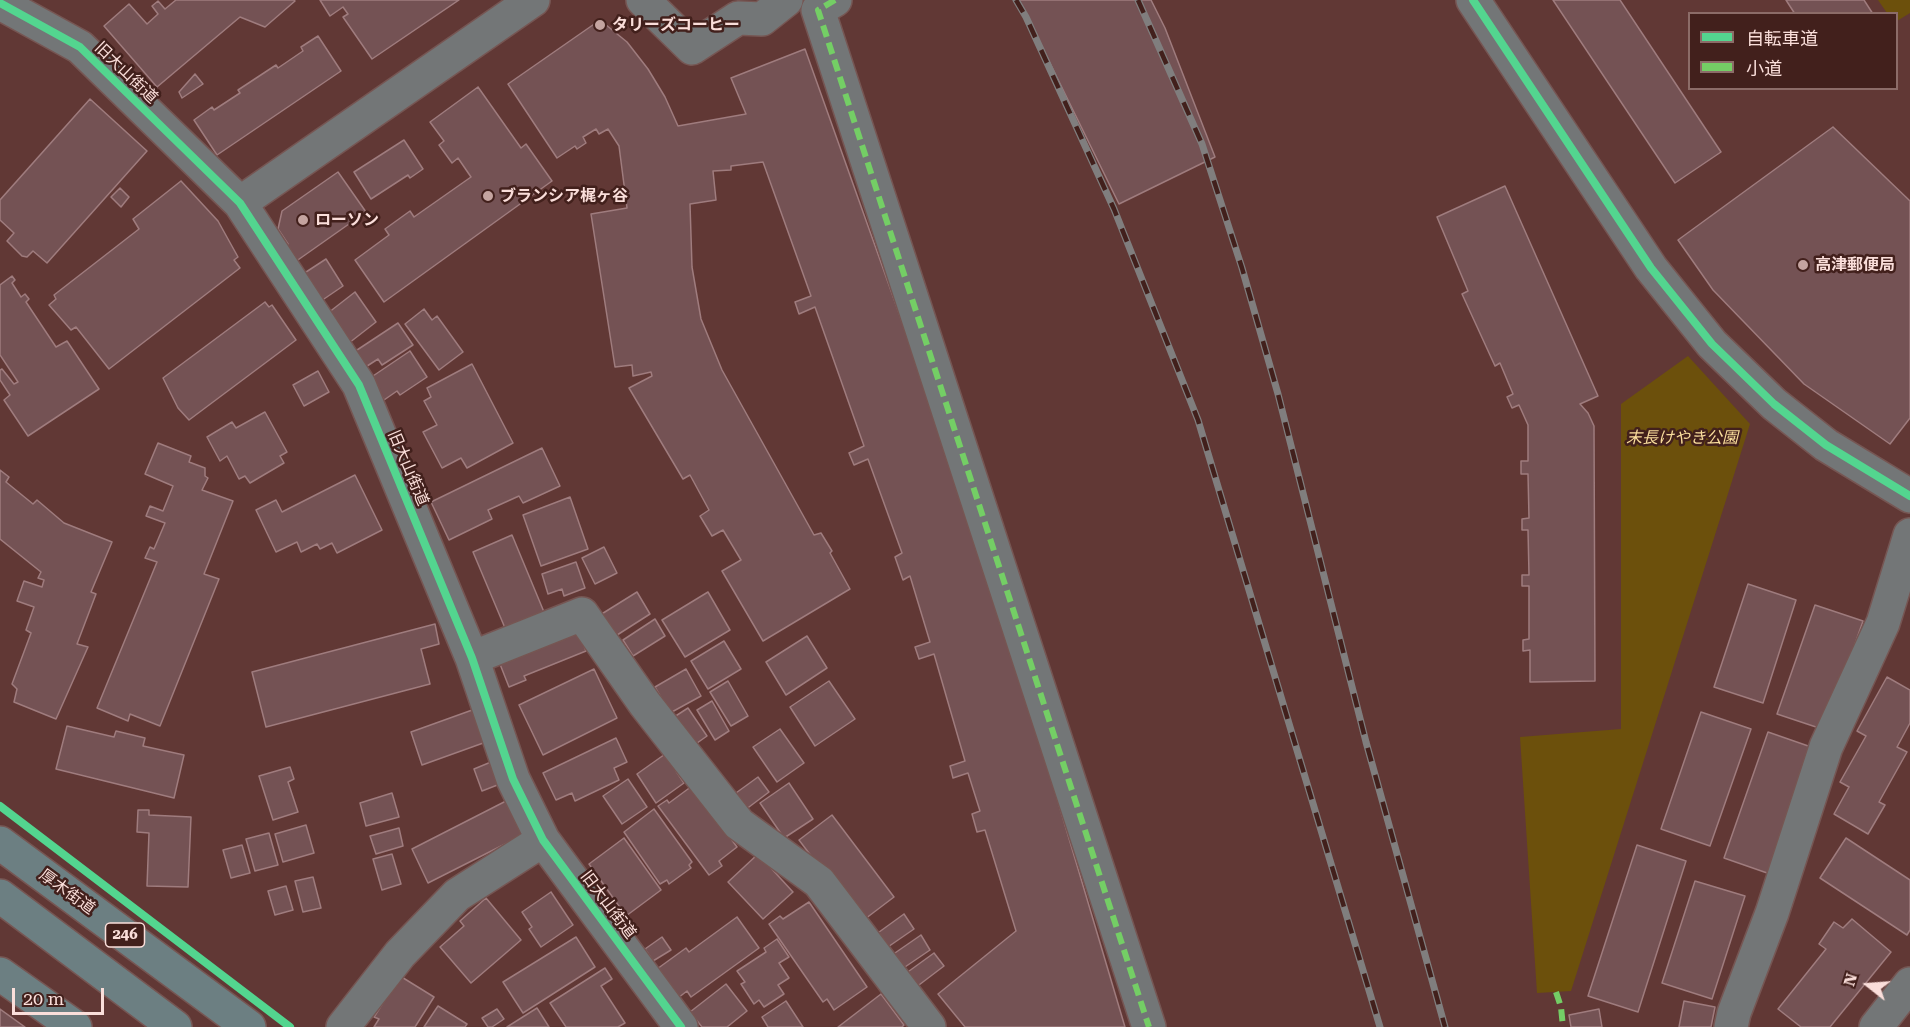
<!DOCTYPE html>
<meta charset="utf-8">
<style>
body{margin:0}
#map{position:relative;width:1910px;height:1027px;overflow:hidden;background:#613835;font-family:"Roboto Serif","Noto Sans JP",serif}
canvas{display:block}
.legend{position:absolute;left:1688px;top:12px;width:210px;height:78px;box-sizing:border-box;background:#42201c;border:2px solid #8c6c68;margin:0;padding:8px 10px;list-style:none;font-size:18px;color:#fadeda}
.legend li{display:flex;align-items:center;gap:12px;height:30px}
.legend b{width:30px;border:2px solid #8c6c68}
.north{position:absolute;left:1838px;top:955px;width:60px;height:60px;-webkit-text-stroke:4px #42201c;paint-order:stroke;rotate:287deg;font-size:16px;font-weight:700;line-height:24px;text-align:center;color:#fadeda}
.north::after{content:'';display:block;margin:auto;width:21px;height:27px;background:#fadeda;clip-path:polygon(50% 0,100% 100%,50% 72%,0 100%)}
.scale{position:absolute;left:12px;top:988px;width:92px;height:27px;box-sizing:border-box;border:3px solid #fadeda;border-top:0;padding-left:8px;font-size:18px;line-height:21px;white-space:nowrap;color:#fadeda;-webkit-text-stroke:4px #42201c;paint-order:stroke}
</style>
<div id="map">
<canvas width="1910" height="1027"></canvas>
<ul class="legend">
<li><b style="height:8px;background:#53d58f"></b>自転車道</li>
<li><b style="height:8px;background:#74ce65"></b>小道</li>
</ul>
<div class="north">N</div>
<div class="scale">20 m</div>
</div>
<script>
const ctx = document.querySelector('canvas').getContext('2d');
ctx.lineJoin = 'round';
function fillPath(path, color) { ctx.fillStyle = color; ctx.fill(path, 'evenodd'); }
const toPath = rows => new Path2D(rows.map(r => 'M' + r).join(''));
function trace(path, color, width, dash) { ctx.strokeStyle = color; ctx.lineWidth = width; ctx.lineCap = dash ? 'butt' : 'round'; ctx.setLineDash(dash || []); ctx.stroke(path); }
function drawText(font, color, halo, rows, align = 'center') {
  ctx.font = font + ' "Roboto Serif","Noto Sans JP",serif'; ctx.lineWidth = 5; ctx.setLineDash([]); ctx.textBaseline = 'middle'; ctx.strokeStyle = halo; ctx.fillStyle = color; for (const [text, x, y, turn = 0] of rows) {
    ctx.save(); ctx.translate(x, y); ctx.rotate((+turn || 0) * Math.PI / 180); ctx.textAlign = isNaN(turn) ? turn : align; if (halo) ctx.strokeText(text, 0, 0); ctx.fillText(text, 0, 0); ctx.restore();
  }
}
const green = toPath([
 [1878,0,1910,0,1910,13,1897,21,1896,14,1887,13],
 [1688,356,1750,424,1571,991,1537,993,1520,737,1621,729,1621,404]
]);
const building = toPath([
 [176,0,294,0,295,1,265,27,240,17,157,87,104,26,129,4,147,24,158,14,152,6,158,1,165,9,176,0],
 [320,0,459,0,372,59,343,17,348,14,343,7,330,16,320,0],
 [1019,0,1151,0,1165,28,1215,157,1119,204,1019,0],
 [1553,0,1620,0,1721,152,1675,183,1553,0],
 [1786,0,1864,0,1873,14,1795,14,1786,0],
 [600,20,627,42,648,69,665,97,678,126,746,114,731,78,805,49,984,552,1125,1027,965,1027,938,994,1016,931,985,830,977,832,972,814,980,811,968,773,953,778,950,766,965,761,934,654,919,659,915,647,930,642,910,576,903,580,895,557,902,553,868,459,854,465,849,453,864,446,815,307,799,314,795,302,811,296,763,162,731,166,731,170,713,171,716,200,690,204,692,267,701,319,722,370,814,535,821,533,832,551,830,553,850,589,763,641,722,571,741,560,723,530,712,536,700,516,709,510,690,475,683,479,629,388,652,376,651,372,633,376,632,365,615,367,591,214,627,208,619,146,608,129,599,134,596,129,583,137,586,143,577,149,575,146,557,158,508,84,600,20],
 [318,36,341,71,217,155,194,120,212,107,214,110,240,93,238,90,276,65,278,68,303,51,301,47,318,36],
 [195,74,203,84,182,98,179,92,195,74],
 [478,87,521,148,526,144,552,181,384,302,355,260,389,235,385,229,410,211,414,217,471,177,458,158,452,163,439,145,444,141,430,122,478,87],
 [90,99,147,151,47,263,33,251,27,257,22,256,7,241,14,233,0,220,0,200,90,99],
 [1833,127,1910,201,1910,418,1890,444,1804,384,1713,290,1678,240,1833,127],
 [404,140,423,169,410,178,408,175,371,199,354,172,404,140],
 [338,172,366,212,295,262,285,247,288,244,278,229,282,211,338,172],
 [181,181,218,221,238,257,234,260,240,268,109,369,76,327,71,330,49,305,56,299,54,295,139,229,133,219,181,181],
 [1505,186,1598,396,1580,404,1588,413,1594,426,1595,681,1530,682,1530,650,1523,651,1523,640,1529,639,1529,586,1522,586,1522,575,1529,575,1528,530,1522,530,1522,519,1529,518,1528,474,1521,474,1521,461,1528,461,1528,425,1519,405,1512,408,1507,397,1513,394,1500,363,1495,366,1462,294,1468,291,1437,217,1505,186],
 [120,188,129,197,121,207,111,197,120,188],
 [326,259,343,286,321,301,303,274,326,259],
 [12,276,15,280,12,283,21,297,25,294,29,299,26,302,56,347,67,341,99,389,28,436,4,400,10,395,0,380,0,370,2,369,14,384,18,382,0,355,0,285,12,276],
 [355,292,376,322,349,343,328,313,355,292],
 [265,302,269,307,272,305,296,340,189,420,178,408,163,378,265,302],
 [424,309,432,320,437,316,463,352,439,370,405,324,424,309],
 [398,323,413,345,382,365,378,359,364,368,354,352,398,323],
 [410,351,427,377,400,395,397,391,384,400,370,378,410,351],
 [472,364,513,443,467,468,461,458,442,468,423,432,437,425,424,401,431,397,427,388,472,364],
 [318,371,329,392,304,406,293,385,318,371],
 [265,412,287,452,280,456,284,463,250,483,245,476,239,479,227,456,220,461,207,437,232,422,236,428,265,412],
 [158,443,191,456,189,462,205,468,205,476,208,478,202,490,233,501,204,574,219,579,160,726,130,714,128,721,97,708,157,562,145,558,150,547,154,549,165,523,146,516,150,506,163,511,173,486,145,474,158,443],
 [542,448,560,486,523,503,519,496,488,510,492,519,449,540,431,502,542,448],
 [0,470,9,477,6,482,33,504,37,500,64,523,112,542,91,592,96,594,77,644,88,647,56,719,14,702,17,689,12,684,31,633,26,630,34,607,17,601,24,581,42,587,44,580,38,578,41,572,0,539,0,470],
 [355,475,382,530,337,553,332,543,320,549,317,544,301,552,297,542,276,552,256,510,276,500,282,512,355,475],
 [570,497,588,549,541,566,523,515,570,497],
 [512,535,544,612,505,628,473,552,512,535],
 [604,547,617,573,595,584,582,558,604,547],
 [576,562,585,588,564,596,562,589,548,594,542,574,576,562],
 [1748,584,1796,600,1763,703,1714,687,1748,584],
 [637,592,650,614,614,637,600,615,637,592],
 [708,592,730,630,685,657,662,620,708,592],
 [1815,605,1863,621,1825,730,1777,714,1815,605],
 [655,619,665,636,633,656,623,640,655,619],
 [435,624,439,644,421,649,430,684,266,727,252,672,435,624],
 [577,627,586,651,524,676,526,680,509,687,498,659,577,627],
 [807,636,827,668,786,695,766,662,807,636],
 [724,641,741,669,708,689,691,661,724,641],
 [594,669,617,718,543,755,519,705,594,669],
 [686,669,701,696,670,713,655,687,686,669],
 [1887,677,1910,690,1910,723,1897,747,1907,752,1879,802,1885,805,1868,834,1834,814,1849,787,1840,782,1866,736,1857,731,1887,677],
 [728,681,748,716,731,726,710,692,728,681],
 [829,681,855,719,815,746,790,707,829,681],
 [712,701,729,731,715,740,697,710,712,701],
 [688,708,707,736,690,748,671,719,688,708],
 [475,709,486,742,422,765,411,732,475,709],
 [1701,712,1751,729,1710,846,1661,829,1701,712],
 [67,726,114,737,116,731,145,738,143,746,184,755,174,798,56,769,67,726],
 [780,729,804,763,777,782,753,747,780,729],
 [1768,732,1814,748,1770,874,1724,858,1768,732],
 [616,738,627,762,614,768,619,780,575,801,572,793,556,800,543,773,616,738],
 [668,752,680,769,676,771,684,783,656,803,637,774,668,752],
 [491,762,500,784,482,791,474,769,491,762],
 [290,767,294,779,288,782,298,812,273,820,259,776,290,767],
 [758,777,769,792,741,813,729,798,758,777],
 [628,779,647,807,622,824,603,796,628,779],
 [789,783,813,819,784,838,760,803,789,783],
 [692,786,737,847,719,861,722,866,709,875,658,806,667,800,669,803,692,786],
 [392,793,399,817,366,826,360,803,392,793],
 [506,801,523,835,428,883,412,849,506,801],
 [654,809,692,862,689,865,691,868,669,884,667,880,660,884,624,832,654,809],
 [138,810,149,810,149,815,191,817,188,887,147,886,149,833,137,832,138,810],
 [832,815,894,897,861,922,799,840,832,815],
 [306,825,314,853,283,862,275,834,306,825],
 [399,828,403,846,376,854,370,836,399,828],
 [269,833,278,865,255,871,246,839,269,833],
 [624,838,661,890,626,916,589,864,624,838],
 [1846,838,1910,880,1910,930,1907,935,1820,878,1846,838],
 [242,845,250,873,231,878,223,850,242,845],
 [1637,845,1686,861,1638,1012,1588,996,1637,845],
 [392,854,401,884,382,890,373,859,392,854],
 [758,854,793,892,763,919,728,882,758,854],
 [313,877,321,908,303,912,295,881,313,877],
 [1695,881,1745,896,1712,999,1662,983,1695,881],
 [286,886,293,910,275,915,268,891,286,886],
 [551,892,573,925,541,947,529,929,532,927,522,912,551,892],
 [486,898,521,940,471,983,440,947,464,926,460,921,486,898],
 [809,902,867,987,834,1010,827,999,823,1002,769,924,780,916,783,919,809,902],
 [904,914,914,929,885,949,875,935,904,914],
 [737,917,759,948,691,997,687,991,678,998,657,969,686,948,689,952,737,917],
 [1852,919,1891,952,1830,1027,1801,1027,1778,1009,1826,949,1819,944,1834,922,1843,928,1852,919],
 [921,935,930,950,902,969,892,955,921,935],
 [576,937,595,967,523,1013,503,982,576,937],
 [662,937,671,950,653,961,645,949,662,937],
 [777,939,789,957,779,963,789,978,778,985,784,994,764,1007,759,1000,754,1004,741,984,745,982,737,971,766,952,764,948,777,939],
 [934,953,944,966,915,988,905,974,934,953],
 [605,968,612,979,601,986,625,1023,618,1027,566,1027,550,1003,605,968],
 [400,976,434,997,415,1027,374,1027,379,1019,374,1017,400,976],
 [726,984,747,1011,727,1027,702,1027,690,1012,726,984],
 [881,994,904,1025,902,1027,838,1027,881,994],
 [786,1001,803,1027,768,1027,762,1017,786,1001],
 [1684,1001,1715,1007,1711,1027,1679,1027,1684,1001],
 [438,1006,467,1024,465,1027,424,1027,438,1006],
 [537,1008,549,1027,507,1027,537,1008],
 [0,1009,25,1027,0,1027,0,1009],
 [497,1009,504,1019,492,1027,488,1027,482,1018,497,1009],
 [1599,1009,1602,1027,1571,1027,1569,1015,1599,1009]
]);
const minor = toPath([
 [643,0,692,48,738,18,762,19,786,0],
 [835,0,818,10,1149,1027],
 [1473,0,1651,268,1712,344,1774,404,1826,445,1910,496],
 [0,3,80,47,240,203,359,385,472,658,513,779,543,840,681,1027],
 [240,203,533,0],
 [472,658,582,614,645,704,739,824,819,882,929,1027],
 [343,1027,400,954,457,895,543,840],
 [1731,1027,1734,1013,1772,913,1826,747,1883,623,1910,535],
 [1876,1027,1910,984]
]);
const highway = toPath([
 [0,843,249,1027],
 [0,896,175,1027],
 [0,974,75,1027]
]);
const rail = toPath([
 [1016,0,1026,17,1114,209,1198,420,1380,1027],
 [1138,0,1202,144,1242,268,1278,394,1366,742,1445,1027]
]);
const quiet = toPath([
 [835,0,818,10,1149,1027],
 [1556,992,1561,1007,1563,1027]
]);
const cycleway = toPath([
 [1473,0,1651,268,1712,344,1774,404,1826,445,1910,496],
 [0,3,80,47,240,203,359,385,472,658,513,779,543,840,681,1027],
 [0,806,290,1027]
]);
const markers = [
 [600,25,6,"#c4a4a0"],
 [488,196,6,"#c4a4a0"],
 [303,220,6,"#c4a4a0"],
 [1803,265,6,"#c4a4a0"]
];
const shields = [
 [125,935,39]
];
const shieldNames = [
 ["246",125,935]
];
const poiNames = [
 ["タリーズコーヒー",612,25],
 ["ブランシア梶ヶ谷",500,196],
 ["ローソン",315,220],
 ["高津郵便局",1815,265]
];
const streetNames = [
 ["旧大山街道",126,73,44],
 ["旧大山街道",408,468,67],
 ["厚木街道",67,892,36],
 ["旧大山街道",608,905,53]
];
const parkNames = [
 ["末長けやき公園",1682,438]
];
fillPath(green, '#6c500c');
fillPath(building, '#745254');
trace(building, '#9f7c7e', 1.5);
trace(minor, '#765653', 36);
trace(highway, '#765653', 36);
trace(minor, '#737677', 33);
trace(highway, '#6c7f82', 33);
trace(rail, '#807e7e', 7);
trace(rail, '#42201c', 4.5, [14]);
trace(quiet, '#74ce65', 6, [12, 6]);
trace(cycleway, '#53d58f', 8);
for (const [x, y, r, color] of markers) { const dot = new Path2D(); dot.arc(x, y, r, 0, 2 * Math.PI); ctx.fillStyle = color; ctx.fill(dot); trace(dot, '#42201c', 2); }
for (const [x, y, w] of shields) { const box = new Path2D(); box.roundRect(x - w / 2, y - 12, w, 24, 4.5); ctx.fillStyle = '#42201c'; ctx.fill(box); trace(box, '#fadeda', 1.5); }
drawText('bold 15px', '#fadeda', null, shieldNames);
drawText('bold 16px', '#fadeda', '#42201c', poiNames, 'left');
drawText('16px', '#fadeda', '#42201c', streetNames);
drawText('italic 16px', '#f9dd9c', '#42201c', parkNames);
</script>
